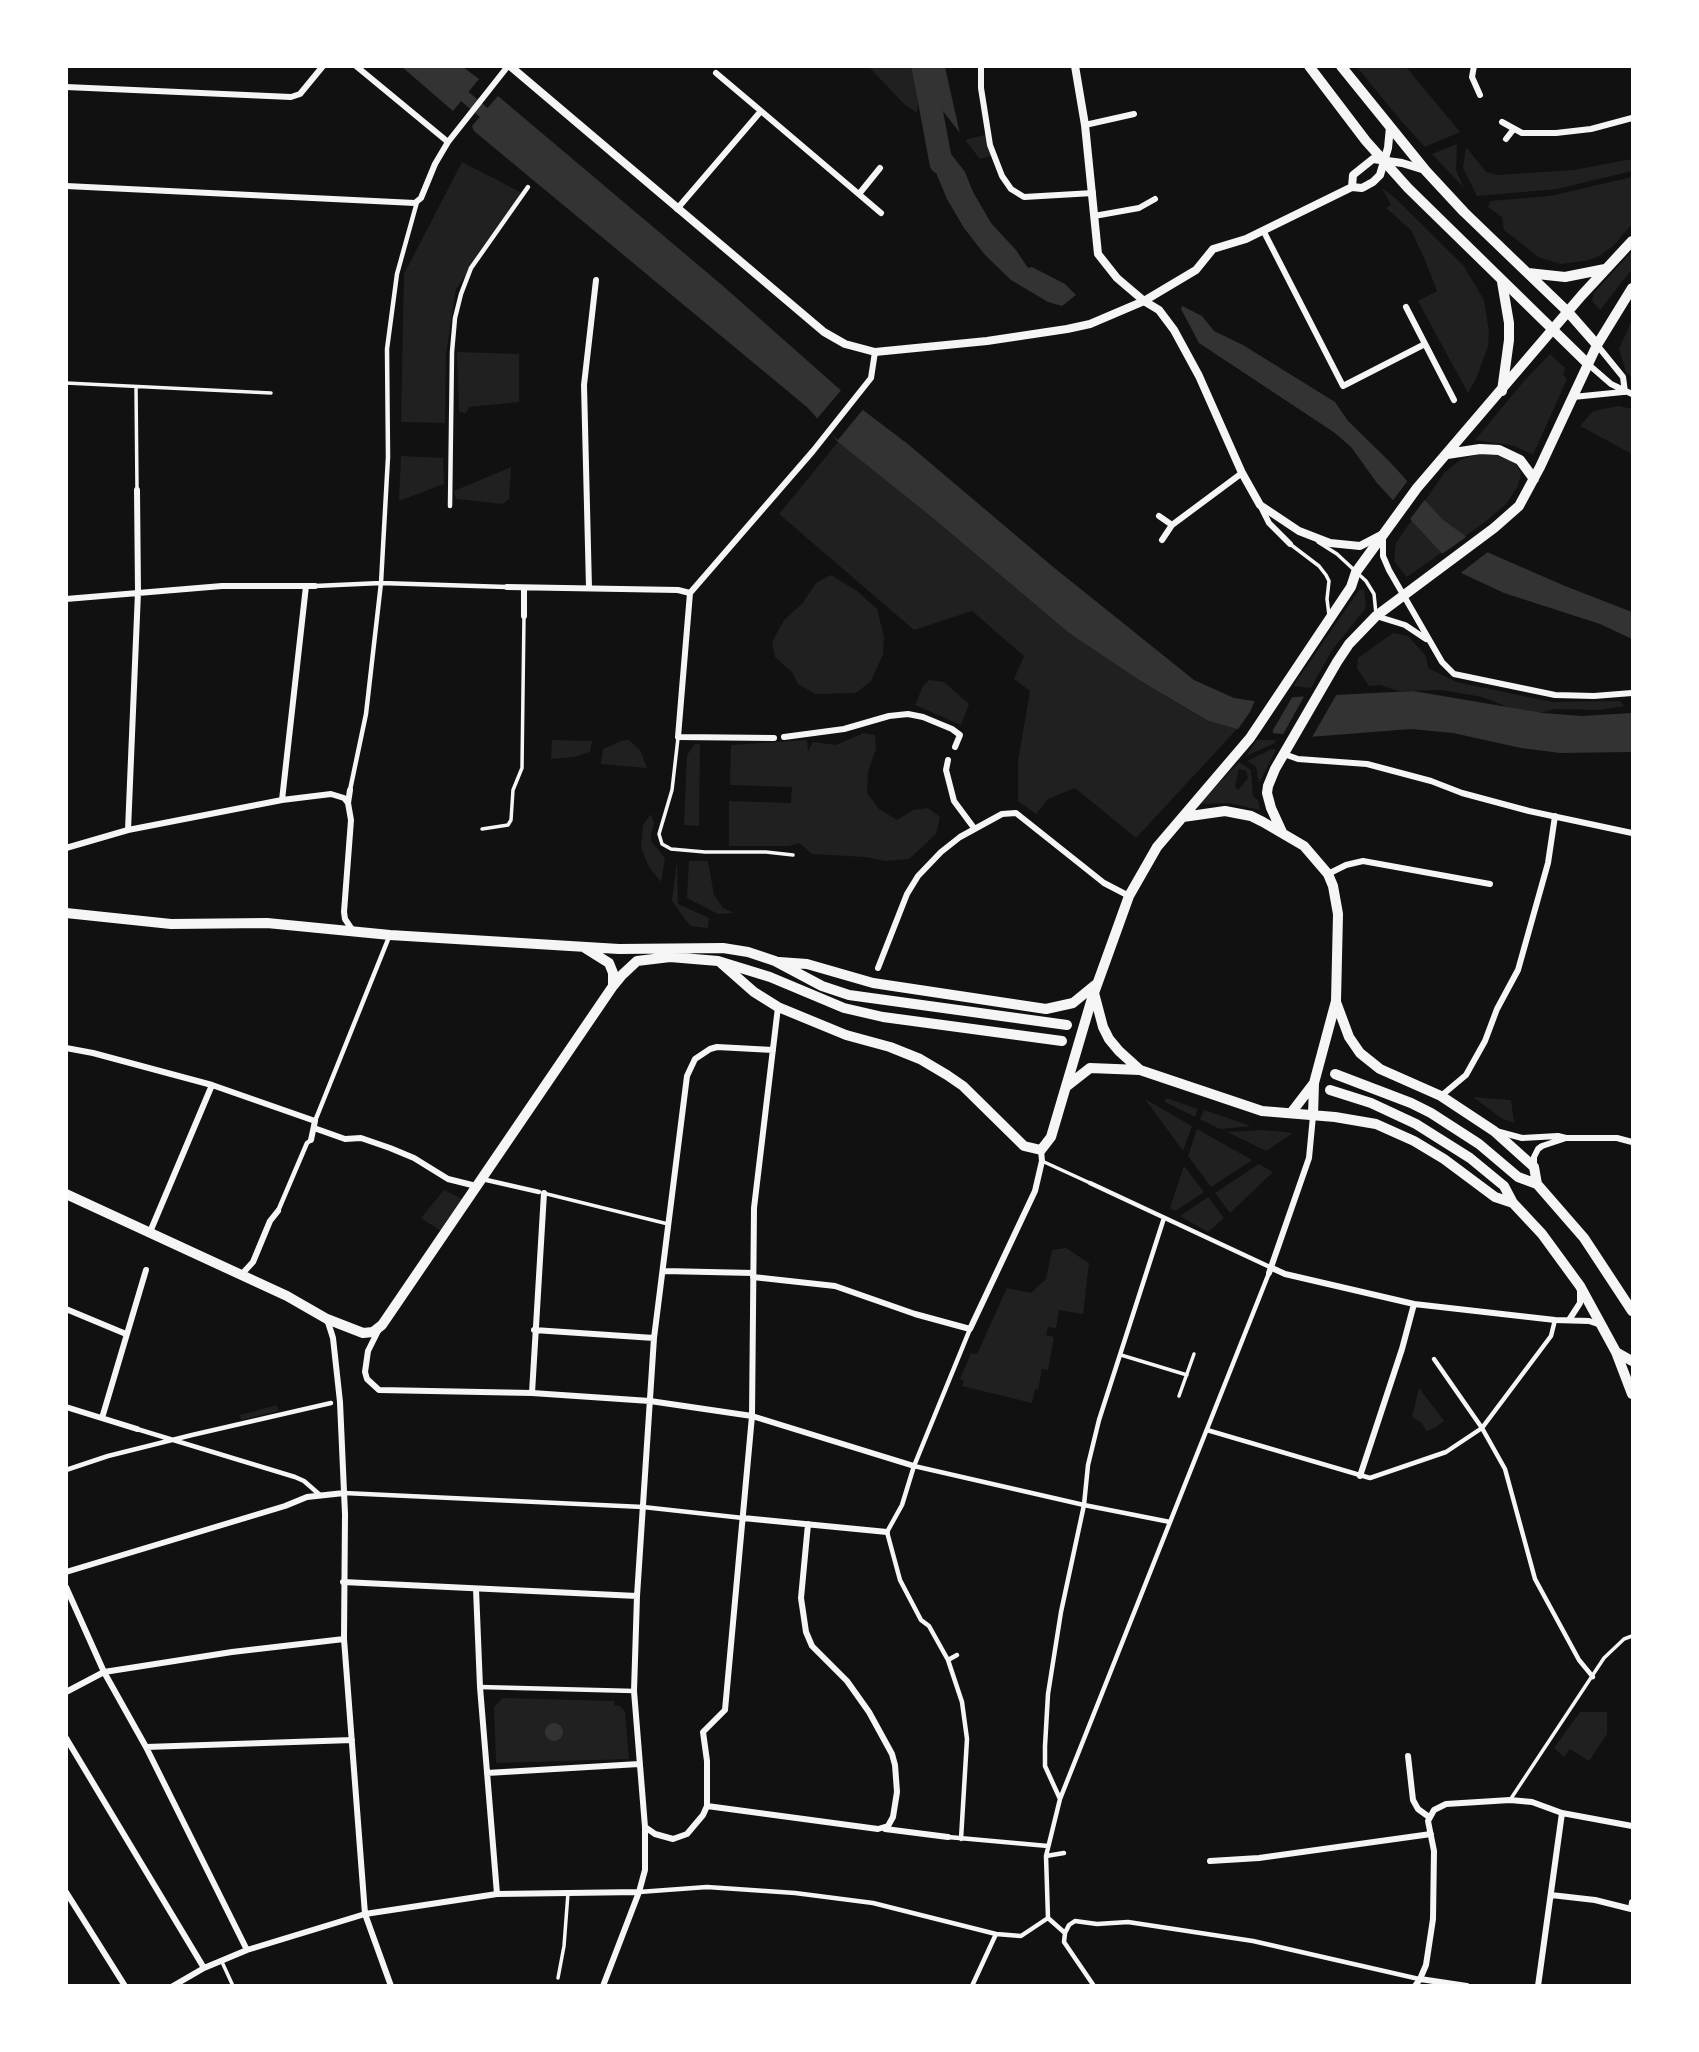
<!DOCTYPE html>
<style>
body{margin:0}
#map{position:relative;width:1699px;height:2052px;overflow:hidden;background:#111;font-family:"Sofia Sans Condensed",sans-serif}
canvas{display:block}
.frame{position:absolute;inset:0;border:68px solid #fff;pointer-events:none}
</style>
<div id="map">
<canvas width="1699" height="2052"></canvas>
<div class="frame"></div>
</div>
<script>
const ctx = document.querySelector('canvas').getContext('2d');
ctx.lineJoin = 'round';
function fillPath(path, color) { ctx.fillStyle = color; ctx.fill(path, 'evenodd'); }
const toPath = rows => new Path2D(rows.map(r => 'M' + r).join(''));
function trace(path, color, width, dash) { ctx.strokeStyle = color; ctx.lineWidth = width; ctx.lineCap = dash ? 'butt' : 'round'; ctx.setLineDash(dash || []); ctx.stroke(path); }
const green = toPath([
 [869,67,916,67,920,81,917,113,905,105],
 [1357,67,1406,67,1460,132,1425,147,1402,122],
 [988,134,994,155,980,159,965,140],
 [1457,144,1456,170,1464,188,1432,154],
 [1466,147,1486,172,1498,175,1574,170,1632,159,1632,171,1557,189,1477,196,1463,168],
 [462,162,524,194,456,289,446,354,445,423,401,422,404,274],
 [1632,177,1632,224,1614,245,1598,257,1584,261,1561,264,1540,258,1504,230,1502,217,1488,207,1490,201,1550,196],
 [1382,188,1394,197,1463,265,1484,300,1489,332,1488,346,1476,379,1468,393,1418,301,1437,291,1425,260,1411,230,1386,208,1391,205],
 [1632,251,1632,269,1600,310,1592,301,1594,293],
 [1632,320,1632,377,1626,372,1619,349],
 [457,352,519,354,519,402,469,407,466,413,459,412],
 [1550,354,1565,368,1563,375,1567,379,1533,455,1515,446,1475,440,1524,381],
 [1619,406,1632,409,1632,454,1580,426,1593,411],
 [838,442,934,519,1069,633,1139,680,1207,721,1237,729,1136,838,1075,788,1048,799,1036,814,1018,801,1018,761,1030,691,1014,679,1024,656,972,611,914,630,779,514],
 [1478,454,1493,454,1514,461,1521,473,1518,486,1506,504,1485,522,1407,577,1394,561,1396,543,1444,473,1460,460],
 [401,456,443,458,444,484,399,501],
 [511,467,509,499,503,504,456,499,454,491],
 [831,575,857,591,877,609,884,637,883,654,871,681,856,693,816,694,798,684,792,672,775,657,772,642,784,620,802,604,816,583],
 [1364,589,1366,608,1332,650,1311,688,1293,686,1359,590],
 [1393,633,1408,636,1426,656,1428,668,1456,682,1552,702,1620,701,1624,706,1599,710,1554,709,1540,713,1510,708,1482,697,1442,690,1399,691,1380,685,1369,686,1357,668,1358,658],
 [929,680,944,682,969,704,961,725,915,705,923,686],
 [864,733,875,735,876,749,868,772,867,793,879,809,897,820,913,810,928,808,940,817,936,834,909,859,885,861,865,857,812,854,799,843,789,846,729,846,729,801,791,803,792,787,730,785,731,745,807,740,808,751,813,742,836,745],
 [552,740,592,741,590,752,574,757,551,759],
 [629,740,640,750,647,768,601,764,603,749,621,741],
 [1257,740,1276,740,1275,743,1246,756],
 [695,744,700,744,699,826,684,825,687,755],
 [1272,749,1276,750,1259,783,1256,767,1247,761],
 [1239,762,1251,770,1253,796,1258,800,1260,810,1229,803,1202,804,1201,802],
 [1239,769,1246,771,1248,778,1238,790,1235,786],
 [651,814,654,824,651,833,651,841,665,858,661,882,649,867,641,847,643,825],
 [677,860,678,904,709,918,708,928,690,926,672,901],
 [689,861,708,861,714,895,723,908,734,913,718,914,687,898],
 [1473,1097,1511,1100,1514,1123,1501,1118],
 [1166,1098,1198,1109,1195,1117,1165,1102],
 [1145,1099,1192,1126,1183,1151],
 [1204,1110,1251,1126,1220,1129,1200,1119],
 [1197,1129,1252,1160,1211,1187,1188,1156],
 [1264,1130,1293,1133,1266,1151,1227,1132],
 [1259,1164,1273,1172,1230,1213,1215,1193],
 [1184,1166,1204,1192,1175,1211,1170,1208],
 [444,1190,470,1203,447,1235,421,1218],
 [1208,1197,1224,1218,1208,1232,1180,1216],
 [1066,1248,1089,1263,1083,1314,1059,1310,1056,1328,1048,1327,1046,1335,1054,1337,1048,1370,1042,1369,1038,1390,1035,1389,1032,1403,962,1386,964,1380,960,1379,971,1353,977,1354,1007,1288,1031,1293,1046,1279,1052,1250],
 [1419,1388,1444,1421,1435,1428,1426,1431,1422,1423,1412,1417],
 [277,1405,278,1411,241,1420,240,1415],
 [503,1698,614,1701,614,1705,620,1706,625,1712,629,1759,496,1763,494,1707],
 [1580,1712,1607,1712,1607,1734,1589,1761,1570,1749,1564,1757,1554,1748]
]);
const water = toPath([
 [402,67,463,67,479,79,453,111],
 [916,67,945,67,960,134,918,80],
 [498,96,723,286,863,410,909,445,1052,566,1194,680,1234,698,1254,701,1295,697,1413,691,1543,713,1582,716,1632,713,1632,752,1560,753,1521,748,1453,733,1411,729,1309,737,1237,729,1208,721,1139,680,1069,633,934,519,838,442,808,408,474,131,472,126],
 [921,115,965,172,973,192,991,223,1016,250,1028,268,1032,267,1065,284,1076,295,1062,306,1048,302,1011,280,985,255,964,228,947,199,937,175],
 [1182,306,1202,316,1214,331,1243,345,1335,402,1348,421,1389,461,1442,519,1487,552,1565,586,1632,612,1632,639,1600,624,1504,593,1459,572,1377,483,1351,447,1335,433,1199,343,1181,309],
 '545 1732a9 9 0 1 1 18 0a9 9 0 1 1-18 0Z'
]);
const pier = toPath([
 [920,81,963,137,962,137,958,136,917,84],
 [843,388,865,407,838,440,815,421],
 [1409,479,1426,498,1408,522,1391,503],
 [1469,535,1489,551,1458,575,1439,556],
 [1338,692,1311,739,1281,738,1306,693],
 [1294,694,1273,730,1273,737,1236,732,1250,712,1256,698]
]);
const canal = toPath([
 [429,66,496,123]
]);
const river = toPath([
 [923,66,941,163]
]);
const service = toPath([
 [66,383,271,393],
 [136,387,137,490],
 [1318,542,1337,554,1366,581,1374,594,1376,614],
 [1290,544,1319,566,1326,575,1329,581,1327,599,1329,615],
 [678,738,672,790,659,834,662,844,671,849,705,852,766,852,793,855],
 [482,829,508,825,511,820,513,790,522,768,524,616],
 [1042,1161,1090,1183],
 [543,1193,668,1224],
 [1121,1355,1187,1375],
 [1179,1396,1194,1354],
 [1510,1800,1604,1658,1624,1639,1632,1636],
 [222,1962,233,1986],
 [558,1978,564,1946,568,1893]
]);
const pedestrian = toPath([
 [450,506,452,352,455,318,461,294,471,268,528,187],
 [315,586,381,583,507,587],
 [350,790,366,714,381,583,388,457,387,349,397,274,417,202],
 [315,1121,389,937],
 [482,1179,539,1192],
 [1090,1183,1272,1268],
 [278,1211,307,1143,311,1140],
 [1434,1359,1482,1428,1505,1469,1535,1579,1579,1660,1593,1677],
 [137,1429,295,1477,304,1481,320,1495],
 [1207,1430,1370,1478,1446,1452,1482,1428,1551,1336,1555,1320],
 [914,1466,1084,1505,1170,1522],
 [66,1470,108,1456,192,1435,331,1403],
 [344,1493,643,1507,743,1518],
 [948,1660,957,1655],
 [480,1687,634,1691],
 [1060,1799,1045,1766,1045,1746,1048,1694,1061,1612,1084,1505,1088,1465,1099,1420,1164,1218],
 [948,1837,1048,1846],
 [961,1839,967,1739,962,1702,948,1660,929,1626,921,1620,900,1580,887,1532,902,1505,914,1466,970,1329],
 [1046,1856,1064,1853],
 [639,1892,707,1887,795,1893,873,1903,996,1934],
 [1065,1933,1048,1918,1046,1856,1060,1799,1269,1273],
 [1065,1933,1069,1925,1075,1921,1097,1924,1128,1922,1253,1941,1419,1979],
 [1065,1933,1064,1942,1094,1986],
 [972,1986,996,1934,1021,1936,1048,1918]
]);
const minor = toPath([
 [356,66,448,142],
 [981,66,981,88,990,145,1002,176,1011,189,1024,197,1093,193],
 [1474,66,1472,77,1480,95],
 [66,87,291,97,300,94,323,66],
 [761,111,881,213],
 [1502,122,1522,133,1556,133,1591,129,1632,118],
 [1085,125,1134,114],
 [1506,139,1513,130],
 [66,186,415,203,421,198,435,164,448,142,508,66],
 [859,194,880,168],
 [677,209,761,111,716,73],
 [1094,216,1139,208,1155,199],
 [1264,232,1343,386,1425,344],
 [1406,307,1454,400],
 [1597,345,1623,377,1625,392],
 [1588,364,1611,384,1632,394],
 [1573,397,1623,392],
 [1260,505,1269,523,1290,544],
 [1159,516,1172,525],
 [1383,536,1383,556,1389,570,1442,662,1454,674,1555,695,1594,696,1632,693],
 [1162,540,1172,525,1242,473],
 [507,587,678,590,690,593],
 [524,588,524,616],
 [589,588,584,385,596,280],
 [66,599,222,586,315,586],
 [1376,616,1405,625,1426,639],
 [784,737,844,729,889,716,908,714,923,717,952,729,960,735,955,747],
 [774,738,678,737,690,593,813,451,871,378,875,352],
 [1284,754,1298,759,1367,764,1431,781,1462,793,1529,811,1632,833],
 [948,760,946,770,954,801,974,828],
 [350,790,348,803,351,820,344,912,345,919,353,931],
 [282,800,306,586],
 [128,830,138,592,137,490],
 [66,848,128,830,282,800,331,794,344,798,348,803],
 [1328,874,1346,865,1363,861,1490,884],
 [878,968,907,894,918,876,941,852,960,837,1002,814,1016,813,1104,883,1129,896],
 [66,1048,93,1053,212,1085,315,1121,311,1140],
 [1441,1096,1466,1075,1485,1041,1497,1009,1518,970,1548,863,1555,816],
 [314,1128,345,1139,361,1138,390,1148,414,1158,448,1179,476,1186],
 [1496,1131,1522,1138,1558,1136,1566,1138,1617,1138,1632,1142],
 [1534,1167,1534,1157,1538,1149,1542,1146,1566,1138],
 [150,1232,212,1085],
 [1272,1268,1285,1274,1414,1304,1555,1320,1589,1321,1601,1325],
 [664,1271,753,1273],
 [1269,1273,1309,1158,1313,1116],
 [241,1275,253,1262,270,1221,278,1211],
 [753,1277,835,1286,915,1314,970,1329,1035,1191,1042,1161,1041,1150],
 [66,1309,126,1334],
 [327,1319,333,1338,340,1402,345,1514,344,1639,365,1914,391,1986],
 [1569,1320,1580,1303,1580,1291],
 [534,1330,654,1338],
 [378,1331,368,1351,365,1372,367,1379,379,1390,532,1393,650,1401,752,1416,914,1466],
 [532,1393,544,1193],
 [66,1407,137,1429],
 [102,1418,146,1270],
 [1360,1476,1402,1349,1414,1304],
 [743,1518,887,1532],
 [66,1572,285,1506,307,1497,344,1493],
 [343,1582,637,1596],
 [66,1587,104,1672,146,1747,247,1950],
 [476,1589,480,1687,497,1894],
 [66,1692,104,1672,232,1652,344,1639],
 [66,1738,204,1968],
 [146,1747,352,1740],
 [1408,1756,1413,1800,1418,1809,1429,1817],
 [487,1773,639,1764],
 [707,1806,878,1829,888,1826,893,1817,897,1792,895,1765,892,1754,869,1712,847,1681,812,1646,806,1632,801,1598,808,1524],
 [645,1827,655,1834,673,1839,687,1834,703,1815,707,1806,707,1761,703,1732,725,1710,752,1416,754,1208,778,1007],
 [885,1829,948,1837],
 [1210,1861,1259,1858,1431,1834],
 [66,1892,125,1986],
 [1551,1895,1595,1900,1631,1909,1632,1902],
 [1420,1979,1467,1986],
 [173,1986,204,1968,247,1950,365,1914,497,1894,639,1892],
 [603,1986,639,1892,645,1870,645,1827,634,1691,637,1596,654,1338,687,1076,695,1059,710,1049,717,1047,773,1050],
 [1415,1986,1420,1979,1426,1965,1433,1919,1434,1851,1428,1821,1434,1810,1446,1804,1510,1800,1532,1802,1562,1813,1632,1826],
 [1538,1986,1562,1813]
]);
const tertiary = toPath([
 [510,66,824,332,845,344,875,352,987,341,1067,329,1090,324,1144,301,1196,270,1213,249,1246,239,1352,187,1362,188,1373,182,1380,175,1388,148,1390,127],
 [1075,66,1085,125,1098,254,1117,278,1144,301,1159,310,1174,330,1199,376,1242,473,1260,505,1299,531,1330,543,1360,546,1381,535],
 [1352,187,1353,175,1373,159,1402,163,1425,170]
]);
const primary = toPath([
 [1309,66,1366,141,1408,188,1588,364],
 [1341,66,1426,171,1464,212,1568,312,1597,345],
 [1528,273,1565,277,1605,269],
 [1502,282,1509,323,1509,340,1502,391],
 [1447,454,1480,449,1499,450,1520,460,1534,479],
 [1183,817,1225,811,1251,816,1263,822,1304,846,1328,874,1333,886,1338,914,1336,1001,1314,1083,1291,1113],
 [1282,832,1271,808,1267,793,1268,786,1275,769,1337,662,1349,644,1376,616,1494,528,1519,506,1540,467,1597,345,1632,288],
 [66,913,171,924,267,923,390,935,619,949,723,948,748,952,775,961,822,986,849,995,1067,1025],
 [585,948,609,963,613,973,613,986],
 [779,962,807,964,873,983,1046,1009,1073,1003,1095,985],
 [721,963,754,992,778,1007,846,1035,890,1047,920,1059,947,1075,963,1086,1024,1146,1041,1150,1051,1137,1093,995],
 [1336,1002,1349,1037,1360,1053,1380,1069,1441,1096,1494,1131,1534,1167,1537,1184],
 [1335,1074,1411,1103,1431,1113,1479,1144,1518,1177,1537,1184,1584,1238,1632,1311],
 [1067,1086,1090,1068,1140,1070],
 [1330,1090,1371,1103,1416,1124,1470,1158,1504,1186,1513,1203,1542,1234,1580,1286,1616,1352,1632,1394],
 [1313,1116,1314,1083],
 [66,1194,287,1296,327,1319,363,1333,373,1332,382,1325,613,986,622,975,637,961,670,957,718,961,770,977,844,1008,883,1017,1062,1041],
 [1513,1203,1495,1197,1444,1159,1414,1141,1376,1124,1335,1117,1262,1111,1140,1070,1119,1051,1109,1039,1103,1027,1094,993,1129,896,1157,847,1250,738,1351,587,1356,572,1417,488,1582,295,1632,241],
 [1616,1352,1632,1361]
]);
fillPath(green, '#202020');
fillPath(water, '#333');
fillPath(pier, '#111');
trace(canal, '#333', 12);
trace(river, '#333', 23);
trace(service, '#f5f5f5', 3.5);
trace(pedestrian, '#f5f5f5', 4.5);
trace(minor, '#f5f5f5', 6);
trace(tertiary, '#f5f5f5', 8);
trace(primary, '#f5f5f5', 10);
</script>
